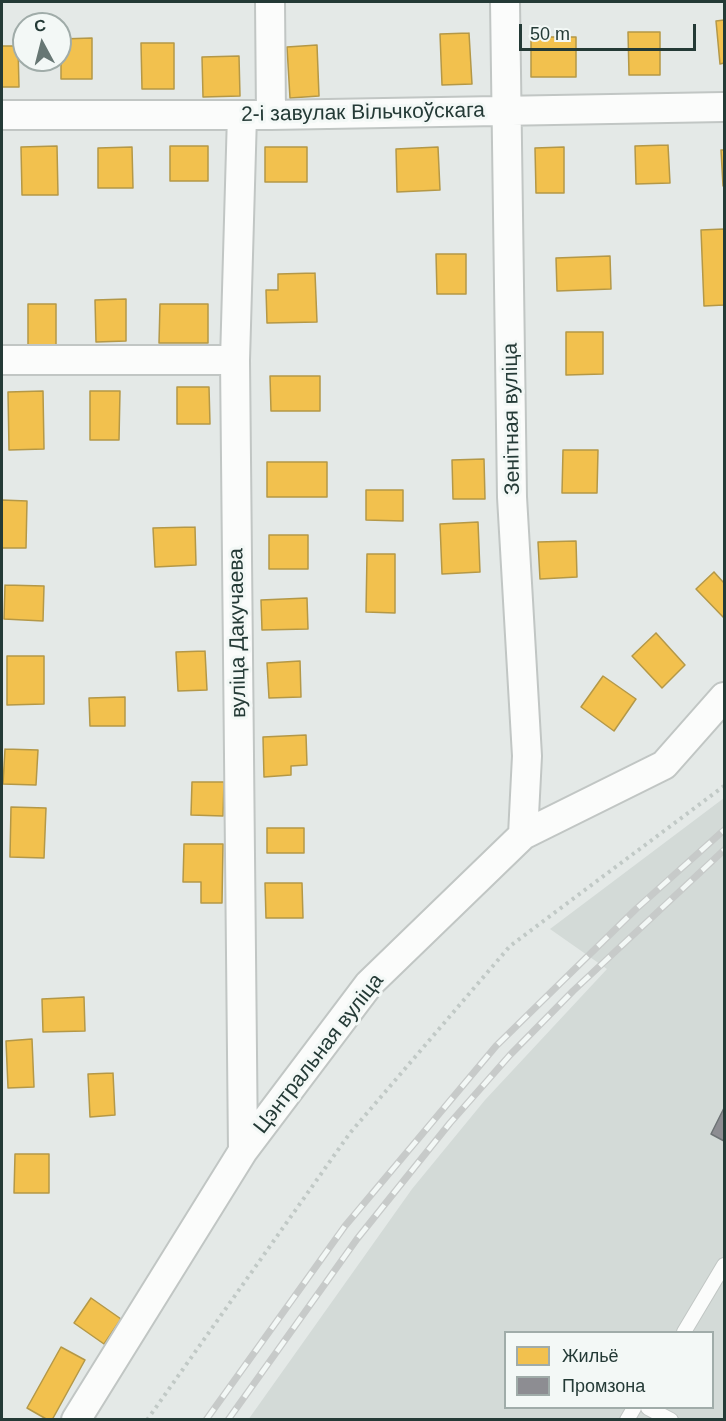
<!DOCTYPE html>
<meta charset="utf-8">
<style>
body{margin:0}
#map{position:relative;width:726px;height:1421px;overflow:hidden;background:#e4e9e7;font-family:Helvetica,sans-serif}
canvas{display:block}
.frame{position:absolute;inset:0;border:3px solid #243a36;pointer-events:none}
.legend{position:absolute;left:504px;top:1331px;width:210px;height:78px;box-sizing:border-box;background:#f3f8f6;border:2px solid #a0aca9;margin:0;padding:8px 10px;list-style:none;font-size:18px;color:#243a36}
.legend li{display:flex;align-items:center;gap:12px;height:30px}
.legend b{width:30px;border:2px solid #a0aca9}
.north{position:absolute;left:12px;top:12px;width:60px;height:60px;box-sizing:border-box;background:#f3f8f6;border:2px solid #a0aca9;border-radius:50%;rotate:353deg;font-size:16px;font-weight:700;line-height:24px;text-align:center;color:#243a36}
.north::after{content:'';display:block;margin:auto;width:21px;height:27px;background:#677774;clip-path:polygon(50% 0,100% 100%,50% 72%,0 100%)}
.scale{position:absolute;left:519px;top:24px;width:177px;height:27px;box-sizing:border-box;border:3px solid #243a36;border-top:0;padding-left:8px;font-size:18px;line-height:21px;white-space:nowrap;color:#243a36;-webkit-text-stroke:4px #f3f8f6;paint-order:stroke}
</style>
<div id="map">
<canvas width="726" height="1421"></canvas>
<div class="frame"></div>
<ul class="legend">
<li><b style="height:16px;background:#f2c14e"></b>Жильё</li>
<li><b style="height:16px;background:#8d8d92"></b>Промзона</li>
</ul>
<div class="north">С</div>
<div class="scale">50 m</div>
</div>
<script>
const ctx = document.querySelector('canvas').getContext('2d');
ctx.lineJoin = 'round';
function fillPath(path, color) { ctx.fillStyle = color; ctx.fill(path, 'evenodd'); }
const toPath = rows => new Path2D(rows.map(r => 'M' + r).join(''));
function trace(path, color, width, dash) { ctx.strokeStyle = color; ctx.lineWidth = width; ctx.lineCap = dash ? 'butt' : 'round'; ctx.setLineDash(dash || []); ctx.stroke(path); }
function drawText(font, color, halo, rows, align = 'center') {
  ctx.font = font + ' Helvetica,sans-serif'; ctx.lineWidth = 6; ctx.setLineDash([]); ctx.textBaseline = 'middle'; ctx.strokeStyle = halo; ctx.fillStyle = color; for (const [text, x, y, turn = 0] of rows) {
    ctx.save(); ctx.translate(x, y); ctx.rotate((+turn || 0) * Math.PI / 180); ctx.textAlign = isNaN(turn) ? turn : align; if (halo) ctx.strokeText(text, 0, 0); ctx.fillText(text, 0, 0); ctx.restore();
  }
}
const built = toPath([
 [724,798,724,1419,248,1420,412,1189,485,1100,607,969,550,929],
 [506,1332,712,1332,712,1408,506,1408]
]);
const homes = toPath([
 [724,20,724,63,720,64,716,21,724,20],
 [628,32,660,32,660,75,629,75,628,32],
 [469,33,472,84,442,85,440,34,469,33],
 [531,37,576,37,576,77,531,77,531,37],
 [92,38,92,79,61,79,61,39,92,38],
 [141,43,174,43,174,89,142,89,141,43],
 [317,45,319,96,290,98,287,47,317,45],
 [2,46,18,46,19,87,2,87,2,46],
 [239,56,240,96,203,97,202,57,239,56],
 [668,145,670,183,636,184,635,146,668,145],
 [57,146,58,195,22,195,21,147,57,146],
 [170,146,208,146,208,181,170,181,170,146],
 [132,147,133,188,98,188,98,148,132,147],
 [265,147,307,147,307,182,265,182,265,147],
 [438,147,440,190,397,192,396,149,438,147],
 [564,147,564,193,536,193,535,148,564,147],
 [721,150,724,150,724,186,723,186,721,150],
 [724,229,724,305,704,306,701,230,724,229],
 [436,254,466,254,466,294,437,294,436,254],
 [610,256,611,289,557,291,556,258,610,256],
 [315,273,317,322,267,323,266,290,278,290,278,274,315,273],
 [126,299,126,341,96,342,95,300,126,299],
 [28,304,56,304,56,347,28,347,28,304],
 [160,304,208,304,208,343,159,343,160,304],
 [566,332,603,332,603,374,566,375,566,332],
 [270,376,320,376,320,411,271,411,270,376],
 [177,387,209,387,210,424,177,424,177,387],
 [43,391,44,449,9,450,8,392,43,391],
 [90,391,120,391,119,440,90,440,90,391],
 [563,450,598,450,597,493,562,493,563,450],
 [484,459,485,499,453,499,452,460,484,459],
 [267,462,327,462,327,497,267,497,267,462],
 [366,490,403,490,403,521,366,520,366,490],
 [2,500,27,501,26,548,2,548,2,500],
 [478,522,480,572,442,574,440,524,478,522],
 [195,527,196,565,155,567,153,528,195,527],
 [269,535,308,535,308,569,269,569,269,535],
 [576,541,577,577,540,579,538,542,576,541],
 [367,554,395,554,395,613,366,612,367,554],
 [714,572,724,583,724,618,696,589,714,572],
 [5,585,44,586,43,621,4,619,5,585],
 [307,598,308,629,262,630,261,600,307,598],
 [656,633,685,665,662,688,632,656,656,633],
 [205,651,207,690,178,691,176,652,205,651],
 [7,656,44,656,44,704,7,705,7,656],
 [300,661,301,697,269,698,267,663,300,661],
 [603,676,636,699,614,731,581,707,603,676],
 [125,697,125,726,90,726,89,698,125,697],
 [306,735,307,765,291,766,291,775,264,777,263,737,306,735],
 [5,749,38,750,36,785,3,784,5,749],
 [192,782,224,782,223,816,191,815,192,782],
 [11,807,46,808,44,858,10,857,11,807],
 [267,828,304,828,304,853,267,853,267,828],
 [184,844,223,844,222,903,201,903,201,882,183,882,184,844],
 [265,883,302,883,303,918,266,918,265,883],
 [84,997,85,1031,43,1032,42,999,84,997],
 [32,1039,34,1087,8,1088,6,1041,32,1039],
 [113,1073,115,1115,90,1117,88,1074,113,1073],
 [15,1154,49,1154,49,1193,14,1193,15,1154],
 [91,1298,121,1319,104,1344,74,1323,91,1298],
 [61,1347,85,1360,52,1420,48,1420,27,1408,61,1347]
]);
const industry = toPath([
 [724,1108,724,1141,711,1134,724,1108]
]);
const path = toPath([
 [147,1420,350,1133,510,946,724,786]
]);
const lane = toPath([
 [684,1332,724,1265],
 [648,1408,671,1420],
 [627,1420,634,1408]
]);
const street = toPath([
 [270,2,271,115],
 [505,2,512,497,527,756,523,835],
 [2,115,271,115,724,107],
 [242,115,235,360,243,1151],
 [2,360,235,360],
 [76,1420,243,1151,369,984,523,835,664,765,724,697]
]);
const rail = toPath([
 [206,1420,345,1226,496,1046,636,909,724,830],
 [228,1420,357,1239,450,1123,510,1055,573,991,724,850]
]);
const streetNames = [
 ["2-і завулак Вільчкоўскага",363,113,-1],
 ["Зенітная вуліца",512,419,-91],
 ["вуліца Дакучаева",238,633,-91],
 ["Цэнтральная вуліца",319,1054,-52]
];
fillPath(built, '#d3dad7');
fillPath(homes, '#f2c14e');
trace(homes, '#b49847', 1.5);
fillPath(industry, '#8d8d92');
trace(industry, '#6e7476', 1.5);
trace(lane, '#c1c6c4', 16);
trace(street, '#c1c6c4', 32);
trace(path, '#c1c9c6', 4, [3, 4.5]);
trace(lane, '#fbfcfb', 14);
trace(street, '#fbfcfb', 28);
trace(rail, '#c7cac9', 7);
trace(rail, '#f3f8f6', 4.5, [14]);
drawText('21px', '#243a36', '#f3f8f6', streetNames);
</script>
